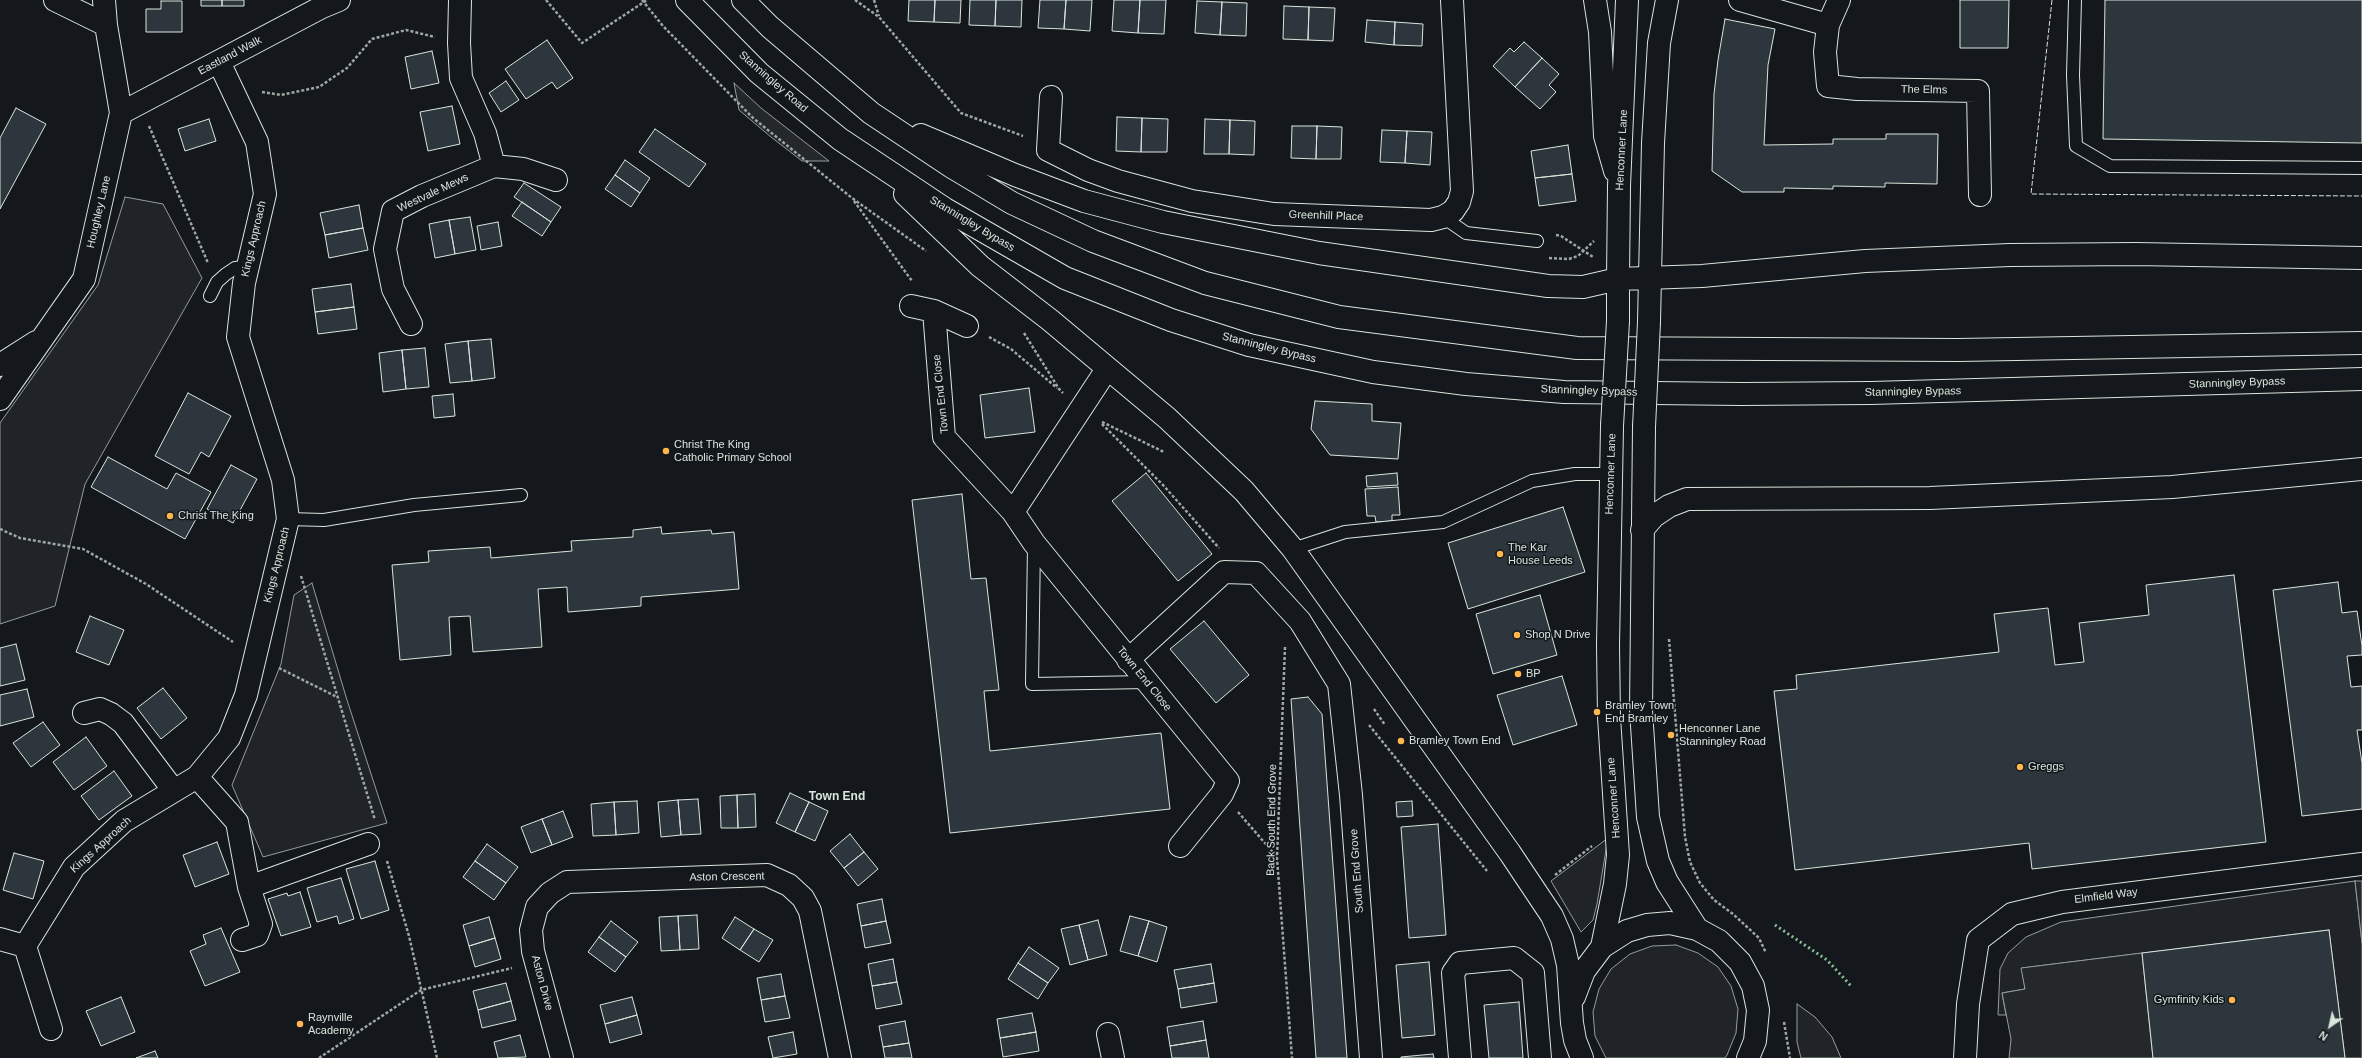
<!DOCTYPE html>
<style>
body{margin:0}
#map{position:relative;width:2362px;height:1058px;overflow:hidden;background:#14181c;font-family:Arial,sans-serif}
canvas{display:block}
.north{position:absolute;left:2310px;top:1006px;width:40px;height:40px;-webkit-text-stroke:3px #14181c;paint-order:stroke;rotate:214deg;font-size:11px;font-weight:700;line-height:16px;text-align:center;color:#d8e6dc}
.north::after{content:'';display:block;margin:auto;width:14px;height:18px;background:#d8e6dc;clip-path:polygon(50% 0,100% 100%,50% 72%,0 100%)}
</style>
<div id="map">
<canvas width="2362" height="1058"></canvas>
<div class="north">N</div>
</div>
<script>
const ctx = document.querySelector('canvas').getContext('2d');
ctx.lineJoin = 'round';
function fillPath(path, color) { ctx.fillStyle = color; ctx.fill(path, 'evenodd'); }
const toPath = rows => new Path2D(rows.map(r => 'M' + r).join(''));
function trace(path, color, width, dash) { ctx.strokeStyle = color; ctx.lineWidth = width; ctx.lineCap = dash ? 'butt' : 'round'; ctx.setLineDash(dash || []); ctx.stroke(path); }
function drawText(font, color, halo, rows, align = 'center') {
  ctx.font = font + ' Arial,sans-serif'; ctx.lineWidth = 3; ctx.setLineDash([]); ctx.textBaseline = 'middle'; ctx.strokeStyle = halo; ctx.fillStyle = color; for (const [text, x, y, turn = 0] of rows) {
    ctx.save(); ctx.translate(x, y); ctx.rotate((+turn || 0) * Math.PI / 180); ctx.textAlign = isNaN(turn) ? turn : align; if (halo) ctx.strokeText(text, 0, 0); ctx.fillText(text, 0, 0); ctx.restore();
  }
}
const green = toPath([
 [125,197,163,204,202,278,85,484,55,606,0,624,0,423,98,285,125,197],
 [312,583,347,700,387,823,263,857,232,785,281,664,294,595,312,583],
 [1608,838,1597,904,1593,920,1581,932,1551,881,1608,838],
 [2355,881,2362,943,2362,1058,2345,1058,2329,930,2022,968,2025,989,2002,993,2006,1015,1998,1015,2000,969,2008,953,2026,937,2061,922,2355,881],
 [1676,945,1698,953,1718,967,1731,986,1738,1009,1736,1033,1727,1055,1725,1058,1606,1058,1595,1036,1593,1012,1599,989,1611,969,1630,954,1652,946,1676,945],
 [1797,1004,1815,1017,1832,1037,1841,1058,1801,1058,1797,1042,1797,1004]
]);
const parking = toPath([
 [734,83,761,108,829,161,802,161,771,137,739,110,734,83],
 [2355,881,2362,881,2362,943,2355,881],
 [2142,953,2153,1058,2009,1058,2011,1039,2002,993,2025,989,2021,968,2142,953]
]);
const building = toPath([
 [201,0,222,0,222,6,201,6,201,0],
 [222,0,244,0,244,6,222,6,222,0],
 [909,0,935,0,934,22,908,21,909,0],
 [935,0,961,0,960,23,934,22,935,0],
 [970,0,996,0,995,26,969,25,970,0],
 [996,0,1022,0,1021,27,995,26,996,0],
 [1040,0,1066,0,1064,29,1038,28,1040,0],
 [1066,0,1092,0,1090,31,1064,29,1066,0],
 [1114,0,1140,0,1138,33,1112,31,1114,0],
 [1140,0,1166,0,1164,34,1138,33,1140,0],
 [1960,0,2009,0,2008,48,1960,48,1960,0],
 [2105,0,2362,0,2362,143,2103,139,2105,0],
 [161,1,182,1,182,32,146,32,146,9,161,9,161,1],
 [1197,1,1222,2,1220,35,1195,33,1197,1],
 [1222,2,1247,3,1246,36,1220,35,1222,2],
 [1284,6,1309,7,1308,40,1283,39,1284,6],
 [1309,7,1335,8,1333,41,1308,40,1309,7],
 [1725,19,1775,29,1768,65,1764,145,1833,144,1833,139,1886,139,1886,134,1938,134,1937,184,1885,183,1885,187,1833,186,1833,189,1784,188,1784,192,1742,192,1712,171,1714,94,1718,60,1725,19],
 [1367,20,1395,22,1394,45,1365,42,1367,20],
 [1395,22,1423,24,1422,46,1394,45,1395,22],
 [547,40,573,78,557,89,552,82,526,99,505,69,547,40],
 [1524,42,1542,58,1515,87,1493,66,1510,48,1514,52,1524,42],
 [432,51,439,83,411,89,405,57,432,51],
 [1542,58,1559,74,1549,85,1556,92,1540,109,1515,87,1542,58],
 [506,81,519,100,501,112,489,93,506,81],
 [452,106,460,144,428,151,420,112,452,106],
 [16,108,46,124,0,209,0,138,16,108],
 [1117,117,1142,118,1141,152,1116,151,1117,117],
 [1142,118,1168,119,1167,152,1141,152,1142,118],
 [209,119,216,141,185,151,178,129,209,119],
 [1205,119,1230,120,1229,154,1204,154,1205,119],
 [1230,120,1255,121,1254,155,1229,154,1230,120],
 [1292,126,1317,126,1316,159,1291,158,1292,126],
 [1317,126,1342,127,1341,159,1316,159,1317,126],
 [655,129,706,164,689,187,639,152,655,129],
 [1382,130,1407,131,1405,163,1380,162,1382,130],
 [1407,131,1432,132,1430,165,1405,163,1407,131],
 [1568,145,1572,174,1535,178,1531,151,1568,145],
 [625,160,650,178,640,193,615,175,625,160],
 [1572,174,1576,201,1539,206,1535,178,1572,174],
 [615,175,640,193,631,207,605,189,615,175],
 [524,183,561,207,551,222,514,197,524,183],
 [522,202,551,222,542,236,512,216,522,202],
 [359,205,363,228,325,235,320,213,359,205],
 [470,217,476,250,455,254,449,220,470,217],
 [449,220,455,254,435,258,429,224,449,220],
 [498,222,502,246,481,250,477,226,498,222],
 [363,228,368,250,329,258,325,235,363,228],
 [351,284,354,307,315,312,312,289,351,284],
 [354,307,357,329,318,334,315,312,354,307],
 [491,339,495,378,472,381,468,341,491,339],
 [468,341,472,381,450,383,445,344,468,341],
 [425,348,429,387,406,389,402,350,425,348],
 [402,350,406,389,383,392,379,353,402,350],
 [1029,388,1035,432,985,438,980,395,1029,388],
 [188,393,231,416,209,457,201,452,189,474,155,456,188,393],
 [453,394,455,416,434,418,432,396,453,394],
 [1315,401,1372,404,1372,421,1401,423,1398,459,1330,455,1311,429,1315,401],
 [108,457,167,489,176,473,211,492,185,539,91,487,108,457],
 [231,465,257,479,233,523,207,509,231,465],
 [1146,473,1212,554,1178,581,1112,501,1146,473],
 [1397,473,1398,485,1367,487,1366,476,1397,473],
 [1398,487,1400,515,1392,515,1392,521,1376,522,1375,516,1367,516,1365,489,1398,487],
 [962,494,971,579,986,578,999,690,984,691,990,751,1161,733,1170,809,950,833,912,500,962,494],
 [1563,507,1585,572,1468,609,1448,543,1563,507],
 [661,527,662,534,711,530,712,534,734,532,739,589,641,597,641,606,568,612,567,587,538,589,542,647,473,652,470,616,449,617,451,655,400,660,392,565,429,562,428,551,490,547,491,558,572,551,571,541,633,537,633,530,661,527],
 [2234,575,2266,842,2032,869,2029,843,1795,870,1774,691,1797,689,1796,675,1999,652,1994,614,2048,608,2055,665,2084,662,2079,623,2149,615,2146,585,2234,575],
 [2338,582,2342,613,2357,611,2362,646,2362,655,2347,656,2351,687,2362,686,2362,730,2357,730,2362,763,2362,809,2302,816,2273,590,2338,582],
 [1540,595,1557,655,1493,674,1476,614,1540,595],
 [90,616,124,630,109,665,76,652,90,616],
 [1204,621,1249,675,1216,703,1170,649,1204,621],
 [16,644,25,680,0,686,0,648,16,644],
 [1562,676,1577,725,1513,745,1497,695,1562,676],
 [163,688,187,718,161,739,137,708,163,688],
 [27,689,34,717,0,726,0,695,27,689],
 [1308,697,1322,714,1347,1058,1316,1058,1291,699,1308,697],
 [43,722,60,745,31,767,13,743,43,722],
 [86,737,107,766,74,790,53,762,86,737],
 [114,771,132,796,99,820,81,796,114,771],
 [790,793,809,802,795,832,776,823,790,793],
 [755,794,756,827,738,828,737,795,755,794],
 [737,795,738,828,721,828,720,796,737,795],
 [698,799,701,834,681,835,678,800,698,799],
 [678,800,681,835,661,837,658,802,678,800],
 [637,801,639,833,616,835,614,802,637,801],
 [1412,801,1413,816,1397,817,1396,802,1412,801],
 [614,802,616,835,593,836,591,804,614,802],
 [809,802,828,811,815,841,795,832,809,802],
 [563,811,573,837,552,845,542,819,563,811],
 [542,819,552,845,531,853,521,827,542,819],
 [1438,824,1446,935,1409,938,1401,827,1438,824],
 [850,834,864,852,844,868,830,851,850,834],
 [217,842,229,874,195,887,183,855,217,842],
 [487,844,518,867,506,883,475,861,487,844],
 [864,852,878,869,858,886,844,868,864,852],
 [14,853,44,861,33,899,3,890,14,853],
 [375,861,389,910,361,919,346,869,375,861],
 [475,861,506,883,494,900,463,877,475,861],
 [341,878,354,919,339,924,337,916,317,922,307,888,341,878],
 [300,892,311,927,281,936,268,899,287,893,288,896,300,892],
 [882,899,886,921,861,926,857,904,882,899],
 [697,915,699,949,680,950,678,916,697,915],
 [678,916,680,950,661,951,659,917,678,916],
 [1130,916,1149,921,1138,956,1120,951,1130,916],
 [489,917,495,938,469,946,463,925,489,917],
 [735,917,754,929,740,950,722,938,735,917],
 [1098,920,1107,955,1088,960,1079,925,1098,920],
 [611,921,638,942,626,957,599,937,611,921],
 [886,921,891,943,865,948,861,926,886,921],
 [1149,921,1167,927,1157,962,1138,956,1149,921],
 [1079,925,1088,960,1070,965,1061,929,1079,925],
 [221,928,240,972,205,986,190,951,206,944,203,935,221,928],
 [754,929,773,940,759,962,740,950,754,929],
 [2329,930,2345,1058,2153,1058,2142,953,2329,930],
 [599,937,626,957,615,972,588,952,599,937],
 [495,938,501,959,475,967,469,946,495,938],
 [1029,947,1059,968,1048,983,1018,963,1029,947],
 [893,959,897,982,872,986,868,964,893,959],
 [1429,962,1435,1035,1402,1038,1396,965,1429,962],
 [1018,963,1048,983,1038,999,1008,979,1018,963],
 [1211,964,1214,983,1178,989,1174,970,1211,964],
 [781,974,785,996,761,1000,757,978,781,974],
 [897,982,902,1004,876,1009,872,986,897,982],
 [506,983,511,1001,478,1010,473,991,506,983],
 [1214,983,1217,1002,1181,1008,1178,989,1214,983],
 [785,996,790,1018,765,1022,761,1000,785,996],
 [121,997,135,1032,101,1046,86,1011,121,997],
 [632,997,637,1015,605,1024,600,1005,632,997],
 [511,1001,516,1020,482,1028,478,1010,511,1001],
 [1519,1002,1523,1058,1489,1058,1484,1005,1519,1002],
 [1032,1013,1036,1032,1000,1038,997,1019,1032,1013],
 [637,1015,642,1034,610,1043,605,1024,637,1015],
 [905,1021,909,1043,883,1047,879,1026,905,1021],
 [1203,1021,1206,1040,1170,1046,1167,1027,1203,1021],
 [793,1032,797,1054,773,1058,768,1037,793,1032],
 [1036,1032,1039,1051,1003,1057,1000,1038,1036,1032],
 [520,1035,526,1057,498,1058,494,1042,520,1035],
 [1206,1040,1209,1058,1172,1058,1170,1046,1206,1040],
 [909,1043,912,1058,885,1058,883,1047,909,1043],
 [155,1051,158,1058,136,1058,155,1051],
 [1433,1054,1434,1058,1401,1058,1401,1057,1433,1054]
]);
const path = toPath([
 [546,0,582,43,647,0],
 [642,0,663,26,753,118,852,198,926,251],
 [855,0,879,17,961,113,1023,136],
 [874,0,879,16],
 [262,92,281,95,319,87,347,68,372,39,406,30,435,37],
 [149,126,208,263],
 [854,201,912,281],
 [1556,235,1561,236,1593,257],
 [1549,258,1569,259,1578,256,1594,241],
 [1024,333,1059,389,1063,393],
 [989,337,1011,349,1057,388],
 [1102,422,1164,452],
 [1102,424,1163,485,1219,548],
 [0,529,20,538,83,549,146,584,233,642],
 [301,576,375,820],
 [1669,639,1685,837,1690,862,1700,883,1714,900,1733,914,1759,938,1766,953],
 [1285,647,1277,858,1292,1058],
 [279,668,337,697],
 [1374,709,1385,725],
 [1369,725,1487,871],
 [1238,812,1277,857],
 [387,861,409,936,437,1058],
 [1555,875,1592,846],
 [1784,1022,1790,1058],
 [319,1058,421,990,512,968]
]);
const lane = toPath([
 [2075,0,2073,75,2076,146,2110,166,2362,168],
 [1443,217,1466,233,1537,241],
 [210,296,217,282,226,274,235,268,248,267],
 [288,519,324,520,414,505,521,495],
 [1034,544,1032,684,1147,682],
 [1293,549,1345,532,1443,522,1532,481,1575,474,1611,474]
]);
const street = toPath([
 [55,0,106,25],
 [1740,0,1828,25,1825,52,1828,86,1857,89,1978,91,1980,195],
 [1828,25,1839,0],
 [1051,97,1048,150,1088,170,1118,181,1192,201,1274,214,1431,220,1443,217,1453,211,1459,202,1462,191,1452,0],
 [121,113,322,7,339,0],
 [494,166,523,169,556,180],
 [911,306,934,311],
 [411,324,393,289,385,249,393,211,422,196,494,166,485,133,461,78,459,43,460,0],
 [967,326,934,311,944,437,1013,512,1034,543,1228,781,1222,794,1180,846],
 [0,365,36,342],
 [0,399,84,279,121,113,106,25,104,0],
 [1013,512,1107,369],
 [1128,660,1224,572,1256,573,1300,621,1339,684,1351,795,1371,1058],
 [84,713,100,709,111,714,123,723,174,791],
 [197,777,237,822,249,887,261,924,257,935,242,940],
 [249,887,368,844],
 [0,939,25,946],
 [51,1029,25,946,74,867,124,821,197,777,229,738,246,695,288,519,283,480,238,337,244,283,265,194,257,142,219,62],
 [1108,1034,1113,1058],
 [562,1058,533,951,531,930,537,907,550,893,567,882,767,875,789,885,803,898,810,911,840,1058],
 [1460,1058,1453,973,1460,963,1514,958,1533,973,1540,1058],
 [1965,1058,1968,1004,1978,940,2012,914,2062,902,2362,864]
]);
const secondary = toPath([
 [1595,0,1600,32,1605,136,1615,171],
 [1650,277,1653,143,1659,43,1667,0],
 [1618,279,1619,186,1627,0]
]);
const primary = toPath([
 [687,0,759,73,840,139,945,209,1065,278,1171,320,1249,345,1373,372,1466,384,1564,392,1742,394,1871,393,2362,379],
 [743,0,770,27,871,113,952,167,1012,203,1093,241,1205,283,1339,317,1577,348,1958,350,2362,343],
 [921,135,1015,175,1084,201,1163,222,1319,253,1548,286,1583,287,1618,279,1702,276,1865,261,2010,255,2136,254,2362,258],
 [905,194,980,266,1050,320,1167,418,1244,491,1293,549,1510,853,1552,916,1562,939,1568,965,1572,1023,1575,1040,1582,1058],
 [1618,321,1618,279],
 [1649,322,1650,277],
 [1644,427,1641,710,1648,817,1658,861,1667,882,1697,929],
 [1642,530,1654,516,1669,506,1687,499,1930,498,2172,487,2362,469],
 [1602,947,1615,884,1618,855,1609,717,1608,645,1612,426],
 [1574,997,1584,971,1602,947,1627,931,1647,925,1670,923,1697,929,1719,941,1740,962,1753,986,1758,1010,1755,1041,1748,1058]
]);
const primaryBridge = toPath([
 [1612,426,1618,321],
 [1644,427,1649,322]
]);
const hedge = toPath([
 [1775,925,1827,960,1852,987]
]);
const fence = toPath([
 [2052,0,2031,194,2362,196]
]);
const markers = [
 [666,451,4,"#ffb74d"],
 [170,516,4,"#ffb74d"],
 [1500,554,4,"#ffb74d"],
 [1517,635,4,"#ffb74d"],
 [1518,674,4,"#ffb74d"],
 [1597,712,4,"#ffb74d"],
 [1671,735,4,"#ffb74d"],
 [1401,741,4,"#ffb74d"],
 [2020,767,4,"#ffb74d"],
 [2232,1000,4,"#ffb74d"],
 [300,1024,4,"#ffb74d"]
];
const streetNames = [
 ["Eastland Walk",230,56,-28],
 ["Stanningley Road",773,82,41],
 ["The Elms",1924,90,1],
 ["Henconner Lane",1622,150,-87],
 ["Westvale Mews",433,193,-25],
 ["Houghley Lane",99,212,-77],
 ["Greenhill Place",1326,216,2],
 ["Stanningley Bypass",972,224,31],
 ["Kings Approach",254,239,-77],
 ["Stanningley Bypass",1269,348,14],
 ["Stanningley Bypass",2237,383,-2],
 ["Stanningley Bypass",1589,391,2],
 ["Stanningley Bypass",1913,392,-1],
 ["Town End Close",941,394,-96],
 ["Henconner Lane",1611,474,-88],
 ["Kings Approach",277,565,-76],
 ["Town End Close",1144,679,51],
 ["Henconner Lane",1614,798,-94],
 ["Back South End Grove",1272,820,-89],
 ["Kings Approach",101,845,-42],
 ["South End Grove",1357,871,-94],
 ["Aston Crescent",727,877,-1],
 ["Elmfield Way",2106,896,-7],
 ["Aston Drive",542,983,75]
];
const poiNames = [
 ["Christ The King",674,445],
 ["Catholic Primary School",674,458],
 ["Christ The King",178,516],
 ["The Kar",1508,548],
 ["House Leeds",1508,561],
 ["Shop N Drive",1525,635],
 ["BP",1526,674],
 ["Bramley Town",1605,706],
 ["End Bramley",1605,719],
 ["Henconner Lane",1679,729],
 ["Stanningley Road",1679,742],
 ["Bramley Town End",1409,741],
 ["Greggs",2028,767],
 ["Gymfinity Kids",2224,1000,"right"],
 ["Raynville",308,1018],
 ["Academy",308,1031]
];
const neighbourhoodNames = [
 ["Town End",837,797]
];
fillPath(green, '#202428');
trace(green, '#939e99', 1);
fillPath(parking, '#24282b');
trace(parking, '#939e99', 1);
fillPath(building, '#2c363c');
trace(building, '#d8e6dc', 1);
trace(lane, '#d8e6dc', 14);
trace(street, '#d8e6dc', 24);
trace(secondary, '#d8e6dc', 24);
trace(primary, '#d8e6dc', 24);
trace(path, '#9da8a2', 2.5, [3, 2]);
trace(lane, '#14181c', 12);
trace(street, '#14181c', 22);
trace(secondary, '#14181c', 22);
trace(primary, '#14181c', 22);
trace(primaryBridge, '#d8e6dc', 24, []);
trace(primaryBridge, '#14181c', 22);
trace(hedge, '#8ac095', 3, [2, 3]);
trace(fence, '#d8e6dc', 1, [5, 2]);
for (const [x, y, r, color] of markers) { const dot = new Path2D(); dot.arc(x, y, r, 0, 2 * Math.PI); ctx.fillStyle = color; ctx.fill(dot); trace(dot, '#14181c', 1.5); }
drawText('11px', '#d8e6dc', '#14181c', streetNames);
drawText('11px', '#d8e6dc', '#14181c', poiNames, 'left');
drawText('bold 12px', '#d8e6dc', '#14181c', neighbourhoodNames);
</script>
